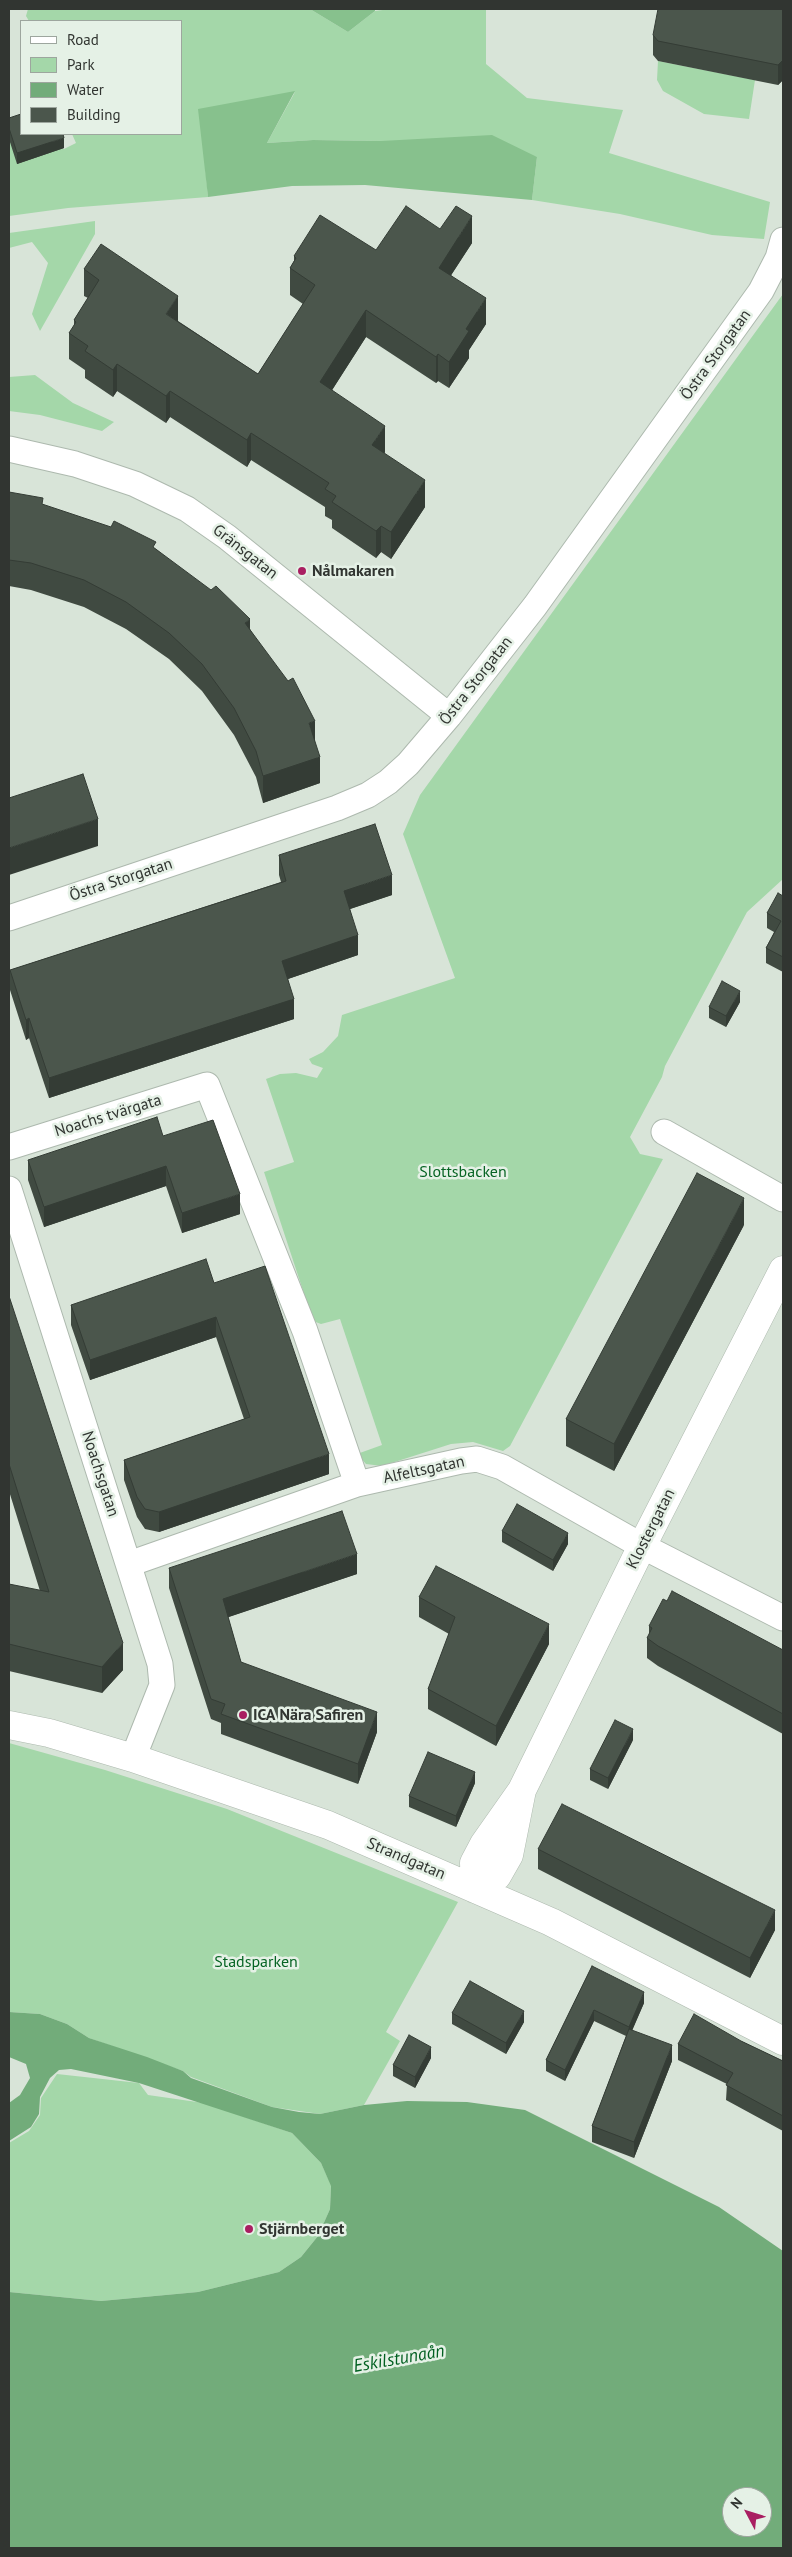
<!DOCTYPE html>
<meta charset="utf-8">
<style>
body{margin:0}
#map{position:relative;width:792px;height:2557px;overflow:hidden;background:#d8e4d8;font-family:"PT Sans",sans-serif}
canvas{display:block}
.frame{position:absolute;inset:0;border:10px solid #313531;pointer-events:none}
.legend{position:absolute;left:20px;top:20px;width:162px;height:115px;box-sizing:border-box;background:#e5f1e6;border:1px solid #9da69e;margin:0;padding:6px 9px;list-style:none;font-size:15px;color:#313531}
.legend li{display:flex;align-items:center;gap:10px;height:25px}
.legend b{width:25px;border:1px solid #9da69e}
.north{position:absolute;left:722px;top:2487px;width:50px;height:50px;box-sizing:border-box;background:#e5f1e6;border:1px solid #9da69e;border-radius:50%;rotate:310deg;font-size:14px;font-weight:700;line-height:20px;text-align:center;color:#313531}
.north::after{content:'';display:block;margin:auto;width:18px;height:22px;background:#a91e61;clip-path:polygon(50% 0,100% 100%,50% 72%,0 100%)}
</style>
<div id="map">
<canvas width="792" height="2557"></canvas>
<div class="frame"></div>
<ul class="legend">
<li><b style="height:6px;background:#fff"></b>Road</li>
<li><b style="height:14px;background:#a4d7a9"></b>Park</li>
<li><b style="height:14px;background:#72ac7a"></b>Water</li>
<li><b style="height:14px;background:#4b564c"></b>Building</li>
</ul>
<div class="north">N</div>
</div>
<script>
const ctx = document.querySelector('canvas').getContext('2d');
ctx.lineJoin = 'round';
function fillPath(path, color) { ctx.fillStyle = color; ctx.fill(path, 'evenodd'); }
const toPath = rows => new Path2D(rows.map(r => 'M' + r).join(''));
function trace(path, color, width, dash) { ctx.strokeStyle = color; ctx.lineWidth = width; ctx.lineCap = dash ? 'butt' : 'round'; ctx.setLineDash(dash || []); ctx.stroke(path); }
function drawText(font, color, halo, rows, align = 'center') {
  ctx.font = font + ' "PT Sans",sans-serif'; ctx.lineWidth = 5; ctx.setLineDash([]); ctx.textBaseline = 'middle'; ctx.strokeStyle = halo; ctx.fillStyle = color; for (const [text, x, y, turn = 0] of rows) {
    ctx.save(); ctx.translate(x, y); ctx.rotate((+turn || 0) * Math.PI / 180); ctx.textAlign = isNaN(turn) ? turn : align; if (halo) ctx.strokeText(text, 0, 0); ctx.fillText(text, 0, 0); ctx.restore();
  }
}
const green = toPath([
 [28,9,310,9,348,32,375,11,390,9,486,9,486,64,527,98,623,110,609,153,770,202,764,239,712,235,620,214,532,200,537,157,381,141,313,140,267,143,295,92,205,165,208,197,68,208,9,216,9,139,64,149,76,143,72,134,181,134,181,21,29,21,26,16],
 [658,61,755,80,749,119,704,114,663,91,657,80],
 [95,221,95,234,40,331,32,314,48,263,32,242,9,248,9,233],
 [783,294,783,879,747,912,665,1066,662,1077,630,1137,640,1154,663,1159,510,1446,503,1451,473,1442,451,1444,382,1466,366,1464,357,1454,382,1445,340,1319,321,1324,313,1321,264,1172,294,1162,266,1079,280,1074,296,1073,317,1078,323,1068,312,1064,309,1059,323,1052,338,1036,342,1015,455,978,403,834,420,795],
 [35,375,73,403,114,422,102,431,40,415,9,411,9,377],
 [9,1743,105,1770,227,1809,458,1902,386,2032,400,2041,364,2105,320,2114,272,2107,191,2077,183,2071,89,2038,67,2024,40,2014,9,2012],
 [57,2074,139,2083,148,2095,204,2103,292,2133,321,2163,331,2185,330,2209,318,2236,301,2257,279,2272,198,2292,101,2301,9,2292,9,2143,29,2131,40,2115,41,2098]
]);
const forest = toPath([
 [310,9,375,9,375,11,348,32],
 [295,91,267,143,313,140,381,141,492,135,537,157,532,200,365,185,292,186,208,197,198,109]
]);
const water = toPath([
 [9,2012,40,2014,67,2024,89,2038,147,2057,183,2071,191,2078,272,2107,299,2112,320,2114,364,2105,407,2101,467,2102,525,2110,719,2207,783,2251,783,2548,9,2547,9,2292,101,2301,198,2292,279,2272,301,2257,318,2236,330,2209,331,2186,321,2163,292,2133,139,2083,71,2069,59,2070,50,2078,40,2097,39,2114,31,2127,9,2141,9,2103,20,2095,30,2078,26,2064,9,2057],
 [732,2497,762,2497,762,2527,732,2527]
]);
const minor = toPath([
 [9,449,75,464,135,484,187,509,227,537,449,716],
 [9,918,337,808,368,795,388,782,408,764,449,716,535,606,761,291,778,258,783,240],
 [664,1132,783,1199],
 [9,1147,207,1085,305,1331,357,1484],
 [9,1189,160,1664,162,1685,133,1758],
 [129,1564,357,1484,461,1461,477,1459,502,1467,642,1546,783,1618]
]);
const tertiary = toPath([
 [9,1725,49,1733,133,1758,328,1825,551,1922,783,2041],
 [522,1790,509,1855,497,1876,475,1889,474,1863,484,1844,522,1790,642,1546,783,1270]
]);
const wall = toPath([
 [783,9,783,80,778,85,658,61,653,55,653,35],
 [9,118,64,148,17,164,9,139],
 [440,229,472,243,451,275,486,324,469,350,469,358,449,388,438,381,436,383,366,337,332,390,385,452,384,454,425,507,391,559,381,552,376,558,332,528,332,520,325,516,325,507,251,460,247,467,170,417,166,423,117,391,113,397,85,378,85,370,69,359,69,333,74,326,74,320,88,298,84,296,84,269,178,321,258,374,303,304,290,295,290,268,294,261,294,256,376,250],
 [9,492,43,505,156,549,250,629,315,743,320,783,263,803,256,777,234,735,202,691,169,659,126,629,84,607,31,590,9,586],
 [279,855,392,895,350,909,358,955,288,979,294,1019,49,1098,29,1038,26,1040,10,990,10,970,281,882,279,875],
 [783,896,783,972,766,963,766,948,774,932,767,928,767,913],
 [740,1002,726,1027,709,1018,709,1007],
 [163,1136,240,1214,182,1233,166,1186,44,1227,28,1180,28,1160],
 [744,1225,614,1471,566,1446,566,1419],
 [214,1283,329,1474,159,1532,145,1529,137,1517,124,1480,124,1460,244,1419,216,1337,90,1380,71,1325,71,1305],
 [9,1296,123,1670,102,1693,9,1671,9,1584,40,1591,9,1491],
 [502,1531,568,1544,553,1571,502,1542],
 [169,1568,357,1574,228,1617,241,1662,377,1732,358,1784,221,1734,221,1723,211,1719,169,1588],
 [419,1597,549,1644,496,1746,428,1709,428,1689,449,1634,419,1617],
 [649,1626,783,1650,783,1734,658,1666,647,1658,647,1638,649,1635],
 [633,1740,608,1789,590,1780,590,1769],
 [475,1783,456,1827,409,1807,409,1796],
 [538,1849,775,1930,750,1978,538,1869],
 [592,1966,644,2003,632,2030,672,2061,634,2158,592,2142,592,2126,626,2036,594,2021,565,2081,546,2071,546,2060],
 [452,2013,524,2022,506,2054,452,2024],
 [741,2041,783,2061,783,2131,726,2100,727,2084,678,2060,678,2044],
 [431,2058,415,2088,393,2076,393,2065]
]);
const shadedWall = toPath([
 [783,60,783,80,778,85,778,65],
 [64,138,64,148,17,164,17,153],
 [472,216,472,243,439,294,439,268],
 [178,296,178,322,166,314],
 [486,298,486,324,469,350,469,358,449,388,449,362,466,329],
 [366,310,366,337,320,409,320,382],
 [438,354,438,381,436,383,436,357],
 [117,364,117,391,113,397,113,370],
 [170,391,170,417,166,423,166,396],
 [385,426,385,452,372,472,372,445],
 [251,433,251,460,247,467,247,440],
 [425,480,425,507,391,559,391,532],
 [381,526,381,552,376,558,376,531],
 [250,619,250,645,245,623],
 [315,721,315,747,309,723],
 [320,757,320,783,263,803,263,776],
 [98,819,98,846,9,875,9,848],
 [392,875,392,895,344,911,344,891],
 [358,935,358,955,282,981,282,961],
 [740,991,740,1002,726,1027,726,1016],
 [294,999,294,1019,49,1098,49,1078],
 [29,1018,29,1038,26,1040,26,1020],
 [166,1166,166,1186,44,1227,44,1207],
 [240,1194,240,1214,182,1233,182,1213],
 [744,1198,744,1225,614,1471,614,1444],
 [216,1317,216,1337,90,1380,90,1360],
 [329,1454,329,1474,159,1532,159,1512],
 [568,1533,568,1544,553,1571,553,1560],
 [357,1554,357,1574,223,1619,223,1599],
 [549,1624,549,1644,496,1746,496,1726],
 [123,1643,123,1670,102,1693,102,1667],
 [377,1712,377,1732,358,1784,358,1764],
 [633,1729,633,1740,608,1789,608,1778],
 [475,1772,475,1783,456,1827,456,1816],
 [775,1910,775,1930,750,1978,750,1958],
 [644,1992,644,2003,629,2038,629,2027],
 [594,2010,594,2021,565,2081,565,2070],
 [524,2011,524,2022,506,2054,506,2043],
 [672,2045,672,2061,634,2158,634,2142],
 [431,2047,431,2058,415,2088,415,2077]
]);
const building = toPath([
 [658,9,783,9,783,60,778,65,658,41,653,35,658,9],
 [21,114,21,134,63,134,64,138,17,153,9,128,9,118,21,114],
 [406,206,440,229,456,206,472,216,439,268,486,298,466,329,469,331,449,362,438,354,436,357,366,310,320,382,385,426,372,445,425,480,391,532,381,526,376,531,332,502,336,496,325,489,329,483,251,433,247,440,170,391,166,396,117,364,113,370,85,351,88,346,69,333,76,322,74,320,99,280,84,269,101,244,178,296,166,314,258,374,315,285,290,268,296,258,294,256,320,215,376,250,406,206],
 [9,492,43,498,42,504,111,527,114,521,156,542,153,547,211,590,216,586,250,619,245,623,288,681,293,678,315,721,309,723,320,757,263,776,256,751,234,708,202,664,169,633,126,602,84,580,31,563,9,560,9,492],
 [83,774,98,819,9,848,9,798,83,774],
 [375,824,392,875,344,891,358,935,282,961,294,999,49,1078,29,1018,26,1020,10,970,286,881,279,855,375,824],
 [778,893,783,896,783,957,766,948,781,921,767,913,778,893],
 [722,981,740,991,726,1016,709,1007,722,981],
 [157,1117,163,1136,213,1120,240,1194,182,1213,166,1166,44,1207,28,1160,157,1117],
 [697,1173,744,1198,614,1444,566,1419,697,1173],
 [206,1259,214,1283,265,1266,329,1454,159,1512,145,1509,137,1497,124,1460,250,1417,216,1317,90,1360,71,1305,206,1259],
 [9,1296,123,1643,102,1667,9,1644,9,1584,49,1592,9,1464,9,1296],
 [517,1504,568,1533,553,1560,502,1531,517,1504],
 [342,1511,357,1554,223,1599,241,1662,377,1712,358,1764,221,1714,225,1704,211,1699,169,1568,342,1511],
 [436,1566,549,1624,496,1726,428,1689,455,1617,419,1597,436,1566],
 [672,1591,783,1650,783,1714,658,1646,647,1638,652,1628,649,1626,663,1599,667,1601,672,1591],
 [615,1720,633,1729,608,1778,590,1769,615,1720],
 [428,1752,475,1772,456,1816,409,1796,428,1752],
 [562,1804,775,1910,750,1958,538,1849,562,1804],
 [592,1966,644,1992,629,2027,594,2010,565,2070,546,2060,592,1966],
 [470,1981,524,2011,506,2043,452,2013,470,1981],
 [694,2014,741,2041,783,2061,783,2116,726,2085,733,2073,678,2044,694,2014],
 [629,2029,672,2045,634,2142,592,2126,629,2029],
 [409,2035,431,2047,415,2077,393,2065,409,2035]
]);
const markers = [
 [302,571,5,"#a91e61"],
 [243,1715,5,"#a91e61"],
 [249,2229,5,"#a91e61"]
];
const streetNames = [
 ["Östra Storgatan",716,355,-54],
 ["Gränsgatan",245,552,38],
 ["Östra Storgatan",476,681,-52],
 ["Östra Storgatan",121,880,-18],
 ["Noachs tvärgata",108,1116,-17],
 ["Alfeltsgatan",424,1470,-12],
 ["Noachsgatan",100,1474,72],
 ["Klostergatan",651,1529,-63],
 ["Strandgatan",406,1859,23]
];
const poiNames = [
 ["Nålmakaren",312,571],
 ["ICA Nära Safiren",253,1715],
 ["Stjärnberget",259,2229]
];
const parkNames = [
 ["Slottsbacken",463,1172],
 ["Stadsparken",256,1962]
];
const waterNames = [
 ["Eskilstunaån",399,2359,-10]
];
fillPath(green, '#a4d7a9');
fillPath(forest, '#87c18d');
fillPath(water, '#72ac7a');
trace(minor, '#adb9ae', 27);
trace(tertiary, '#adb9ae', 29);
trace(minor, '#fff', 25);
trace(tertiary, '#fff', 28);
fillPath(wall, '#404a41');
fillPath(shadedWall, '#343c35');
fillPath(building, '#4b564c');
trace(building, '#343c35', 1);
for (const [x, y, r, color] of markers) { const dot = new Path2D(); dot.arc(x, y, r, 0, 2 * Math.PI); ctx.fillStyle = color; ctx.fill(dot); trace(dot, '#e5f1e6', 2); }
drawText('16px', '#313531', '#e5f1e6', streetNames);
drawText('bold 16px', '#313531', '#e5f1e6', poiNames, 'left');
drawText('16px', '#076424', '#e5f1e6', parkNames);
drawText('italic 18px', '#005f20', '#e5f1e6', waterNames);
</script>
